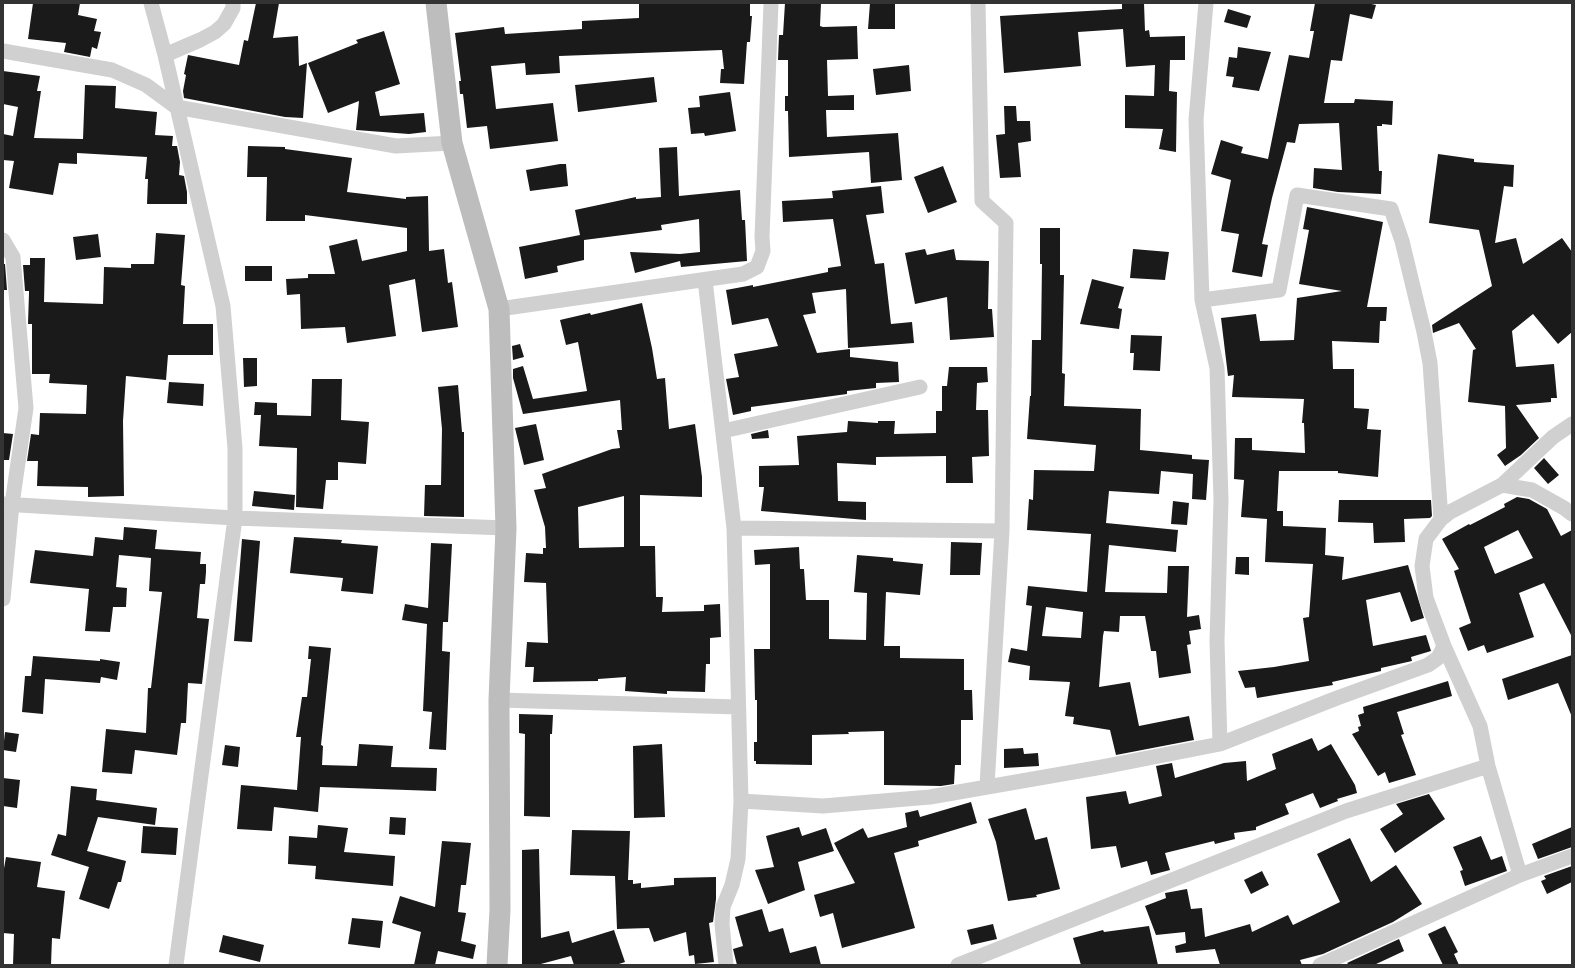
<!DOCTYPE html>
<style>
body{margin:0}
#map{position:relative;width:1575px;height:968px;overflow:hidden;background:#fff;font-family:"Nunito Sans",sans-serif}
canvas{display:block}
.frame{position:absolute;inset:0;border:4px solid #333;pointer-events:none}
</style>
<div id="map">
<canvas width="1575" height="968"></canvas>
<div class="frame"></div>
</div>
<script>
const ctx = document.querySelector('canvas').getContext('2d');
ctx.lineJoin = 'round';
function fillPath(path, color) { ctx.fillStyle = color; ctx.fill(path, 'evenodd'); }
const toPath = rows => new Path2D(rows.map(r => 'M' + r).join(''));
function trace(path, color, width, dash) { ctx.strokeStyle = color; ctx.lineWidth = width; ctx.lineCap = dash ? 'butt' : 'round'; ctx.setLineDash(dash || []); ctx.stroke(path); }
const building = toPath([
 [33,3,80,3,78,15,97,19,94,31,101,32,97,49,92,47,90,57,64,52,66,43,28,39],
 [256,3,279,3,273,38,298,36,299,66,307,63,303,118,285,117,184,98,183,91,186,75,184,74,188,55,239,65,244,40,248,41],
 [639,3,750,3,750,16,752,16,750,42,747,42,744,84,720,83,721,69,724,69,722,50,559,56,560,73,526,75,525,63,491,66,496,109,553,103,558,141,490,149,487,126,467,128,463,94,460,94,459,81,461,81,455,33,504,27,505,34,582,29,582,21,639,18],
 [785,3,821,3,820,26,823,27,857,26,858,59,827,60,828,96,854,95,854,110,826,110,827,137,898,133,902,180,871,183,869,152,789,157,788,111,785,111,785,96,788,96,788,60,778,60,779,35,783,35],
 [870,3,895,3,895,29,868,29],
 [1122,3,1144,3,1145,31,1149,30,1150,37,1185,36,1185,60,1170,60,1169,91,1177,92,1176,152,1159,149,1163,129,1125,128,1125,95,1154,96,1155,65,1126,67,1123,29,1078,32,1081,66,1004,73,1000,16,1122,9],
 [1315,3,1367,3,1376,5,1372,19,1350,14,1342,61,1331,60,1324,103,1354,103,1355,99,1393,101,1392,125,1382,124,1382,126,1377,126,1379,171,1382,171,1381,194,1338,192,1313,188,1314,168,1342,170,1339,123,1299,124,1295,143,1287,142,1272,198,1262,244,1268,245,1262,277,1232,272,1239,234,1221,231,1231,180,1211,174,1221,140,1243,147,1241,153,1268,159,1289,55,1309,58,1314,31,1310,31],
 [1228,9,1251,16,1247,28,1224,22],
 [384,31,400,84,375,92,380,116,424,113,426,132,409,134,356,130,359,101,328,113,308,63,358,43,356,40],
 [1238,47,1271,52,1259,91,1232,87,1234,77,1226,76,1229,57,1237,58],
 [909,65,911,91,876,95,873,69],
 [3,71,40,76,37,91,41,91,34,138,83,139,85,85,116,86,115,108,157,112,155,135,173,136,172,146,177,146,180,162,179,175,184,176,187,192,187,204,147,204,148,179,145,179,147,157,77,153,77,164,59,163,53,195,9,188,14,161,3,160,3,134,13,136,18,107,3,104],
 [654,77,657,102,578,112,575,85],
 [730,92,736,131,705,136,704,133,691,134,688,108,700,107,699,96],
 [1004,106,1016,106,1017,121,1030,121,1031,141,1018,143,1021,177,1000,178,996,135,1005,134],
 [248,146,285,147,285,149,352,158,347,192,406,199,406,197,428,196,429,251,444,249,448,283,452,282,458,327,422,332,415,279,389,285,396,336,347,343,345,327,301,329,300,294,287,295,286,279,308,278,308,274,335,274,329,246,357,239,362,261,407,251,407,228,305,215,305,221,266,221,267,177,247,177],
 [677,147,679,196,740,190,742,220,745,220,747,261,681,267,680,261,635,273,630,252,680,254,700,252,699,219,661,225,662,230,584,240,584,260,557,266,558,272,525,279,519,247,580,235,575,210,636,197,636,199,661,197,659,148],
 [1438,154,1474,159,1474,162,1514,165,1513,187,1504,186,1495,243,1516,238,1523,264,1562,238,1572,252,1572,332,1558,344,1533,314,1512,331,1516,367,1554,364,1557,398,1551,398,1551,402,1516,405,1539,438,1521,455,1505,466,1497,455,1506,448,1505,406,1468,402,1473,350,1476,349,1459,323,1433,333,1432,325,1492,286,1479,230,1429,223],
 [560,164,566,164,568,186,530,191,526,170],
 [943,166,957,202,928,213,914,177],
 [881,186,884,213,866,215,875,264,884,263,891,324,912,322,914,343,848,348,846,289,812,293,816,313,803,315,817,353,850,349,850,357,898,362,899,382,876,383,876,388,847,391,847,394,751,407,751,411,733,415,726,379,739,377,734,354,778,346,768,318,732,325,726,290,753,285,753,287,828,272,828,268,841,266,833,219,783,222,782,201,833,198,832,191],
 [1307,207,1383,222,1367,307,1387,307,1386,321,1380,321,1379,343,1332,341,1333,369,1354,369,1354,408,1369,409,1367,429,1381,430,1378,477,1338,473,1338,471,1279,471,1277,511,1283,511,1283,526,1326,528,1325,555,1344,557,1342,580,1408,565,1424,618,1411,622,1400,592,1366,600,1373,646,1426,635,1431,651,1411,657,1412,661,1381,668,1381,671,1332,682,1333,685,1257,698,1255,687,1245,688,1238,671,1274,667,1309,661,1303,618,1309,617,1313,564,1265,562,1267,519,1241,517,1244,480,1234,479,1235,438,1252,438,1252,450,1305,453,1304,423,1302,423,1304,399,1232,397,1234,375,1228,376,1221,318,1256,314,1260,341,1294,340,1297,298,1342,291,1299,284,1309,230,1303,229],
 [1040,228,1060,228,1060,275,1064,275,1062,373,1065,374,1064,406,1141,409,1140,450,1192,455,1192,459,1209,460,1206,500,1192,499,1193,474,1161,471,1159,494,1109,491,1106,523,1178,530,1176,552,1109,545,1105,592,1167,593,1168,566,1189,566,1187,617,1199,615,1201,629,1189,631,1191,644,1187,645,1191,673,1159,678,1156,651,1151,651,1145,616,1120,616,1119,632,1104,631,1103,636,1099,687,1130,682,1139,726,1189,716,1194,740,1116,755,1110,730,1073,724,1074,717,1065,716,1070,682,1029,680,1030,666,1008,662,1011,648,1027,651,1032,606,1026,605,1028,586,1087,592,1091,534,1027,530,1029,499,1033,500,1034,470,1094,471,1096,445,1027,439,1030,396,1031,396,1032,340,1041,340,1042,264,1040,264],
 [1046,607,1083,612,1081,638,1042,636],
 [156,233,185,235,181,285,185,286,183,324,213,324,213,355,168,355,166,380,126,376,123,421,124,496,88,497,88,487,37,486,38,461,27,461,31,434,39,435,40,413,86,414,87,385,49,383,50,374,32,374,32,324,28,324,29,293,29,291,25,291,23,265,30,265,30,258,45,258,44,302,103,304,104,267,131,268,131,264,154,264],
 [98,234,101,257,76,260,73,237],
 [925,249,927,255,954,249,956,260,989,261,988,309,992,309,994,337,950,340,947,297,915,304,905,253],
 [1133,249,1169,252,1165,280,1130,278],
 [3,264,5,264,7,290,3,290],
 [245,266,272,266,272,281,245,281],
 [1092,279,1124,287,1118,308,1122,309,1119,329,1080,324],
 [642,303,652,348,657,379,665,378,669,429,695,424,702,477,702,497,640,495,640,546,655,546,656,597,663,597,662,612,704,611,704,605,720,604,721,637,710,638,710,664,706,664,705,692,667,691,667,694,625,691,626,677,598,679,598,681,533,682,534,667,525,667,527,642,548,643,546,583,524,582,526,553,543,554,543,548,546,548,545,527,534,490,546,488,542,474,612,449,620,448,617,430,622,430,620,400,523,414,513,378,513,369,523,366,533,399,587,391,578,342,566,345,560,320,590,313,591,315],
 [624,496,624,547,579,548,578,507],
 [1131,335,1162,336,1160,371,1133,370,1134,353,1130,353],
 [520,344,524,357,513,360,512,346],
 [243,358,257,358,257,386,244,387],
 [949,367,987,367,988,382,977,383,976,410,988,410,989,456,972,457,973,483,946,483,946,456,876,457,876,465,837,463,838,501,866,502,866,520,761,511,764,487,759,487,759,466,799,465,797,436,847,432,848,421,878,423,878,421,895,421,894,434,936,433,936,411,942,411,942,386,947,386],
 [312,379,342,379,341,420,369,422,366,464,338,462,338,480,326,480,323,509,296,507,297,448,259,446,261,415,254,415,255,402,277,403,277,415,311,416],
 [169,382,204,384,203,406,167,403],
 [458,385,462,432,464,432,464,517,424,516,425,485,441,485,442,429,438,387],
 [536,424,544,460,524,465,515,428],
 [768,430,769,438,752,439,751,434],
 [3,433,13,434,9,460,3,460],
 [1544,458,1559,475,1548,484,1534,468],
 [254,491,295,495,294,510,252,506],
 [1517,497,1529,499,1547,509,1561,536,1572,530,1572,637,1544,583,1519,593,1534,637,1487,653,1484,645,1468,651,1459,628,1471,623,1454,571,1459,569,1442,539,1469,524,1470,525,1505,507,1504,504],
 [1518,530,1533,558,1495,574,1484,547],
 [1339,500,1431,500,1432,516,1430,518,1404,519,1405,542,1374,543,1373,523,1338,522],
 [1173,501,1189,503,1187,525,1171,524],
 [124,527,157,530,155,549,201,552,200,564,206,564,206,572,205,584,200,584,197,618,209,619,202,684,188,683,186,723,181,723,177,755,135,750,132,774,102,772,106,729,146,733,148,688,151,688,162,592,149,591,151,558,119,555,116,587,127,588,126,607,113,607,110,632,85,631,89,589,30,583,35,550,93,556,95,537,123,540],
 [294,537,342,540,341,543,378,546,373,594,341,591,343,578,290,573],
 [242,539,260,541,252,642,234,641],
 [951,542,982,543,980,575,950,575],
 [431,543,452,544,448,622,443,622,442,651,450,652,446,750,429,749,432,712,423,711,427,624,402,620,405,604,428,608],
 [799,547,800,569,804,569,806,600,829,600,829,639,866,640,867,593,854,592,857,555,893,558,893,561,923,564,920,595,886,592,884,646,900,646,900,658,964,659,964,690,972,690,973,720,961,720,961,765,955,765,954,784,941,786,884,785,884,731,848,732,849,734,812,735,812,765,756,764,756,761,754,761,754,742,757,742,757,700,755,700,754,649,770,649,770,564,755,565,754,550],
 [1236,557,1249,557,1249,575,1235,574],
 [309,646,331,648,321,745,323,746,322,765,357,766,359,744,393,746,391,767,437,768,436,791,320,787,318,812,274,807,272,831,237,829,241,785,297,790,301,737,296,737,302,697,307,697,311,659,308,659],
 [1572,655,1572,717,1558,683,1508,700,1502,679],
 [33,656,100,661,100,659,120,662,117,680,101,677,100,683,45,679,43,714,22,712,25,676,31,676],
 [1448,681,1452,696,1397,712,1404,734,1401,735,1416,775,1389,783,1385,772,1378,776,1352,734,1359,731,1358,727,1361,726,1358,715,1364,713,1363,707],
 [519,714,553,715,552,734,550,734,550,817,524,816,525,734,519,733],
 [5,732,19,734,16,752,3,750],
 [1312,738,1318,751,1331,744,1355,785,1357,793,1337,799,1338,801,1320,808,1313,793,1285,804,1289,814,1256,827,1256,830,1234,833,1235,839,1215,844,1214,841,1165,853,1170,870,1151,875,1147,861,1121,868,1116,846,1091,849,1086,797,1126,791,1129,804,1162,796,1156,766,1172,763,1175,778,1224,763,1246,761,1247,781,1276,769,1272,754],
 [662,744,665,817,634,818,633,746],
 [225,745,240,747,238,767,222,765],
 [1023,748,1024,754,1038,753,1039,766,1004,768,1004,749],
 [3,778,20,780,17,808,3,806],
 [71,786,97,789,96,800,157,808,155,825,98,817,87,851,126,861,121,882,118,882,109,909,79,899,89,867,51,855,58,834,66,836],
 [1429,794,1445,819,1395,853,1380,829,1403,814,1396,804],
 [971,802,977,823,918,841,919,846,894,853,915,928,842,948,833,913,820,917,814,895,855,883,834,843,863,828,868,838,907,827,905,813,918,810,920,817],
 [1026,808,1035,840,1047,837,1060,889,1036,895,1037,897,1008,901,996,842,988,819],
 [390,817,406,818,405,835,389,834],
 [318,825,348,828,344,852,395,856,393,886,315,879,316,866,288,864,289,836,317,838],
 [143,826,178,828,176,855,141,853],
 [799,827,802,836,826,828,834,851,798,862,805,890,768,904,755,870,774,867,766,836],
 [1572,827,1572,847,1538,859,1532,844],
 [572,830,630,831,628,880,633,880,633,884,641,883,641,888,674,885,674,878,716,877,716,899,713,922,709,923,714,962,695,964,694,955,689,956,686,932,654,942,649,928,617,929,615,876,570,875],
 [1481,836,1491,860,1502,856,1507,871,1465,886,1460,871,1463,870,1453,847],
 [1350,838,1371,882,1396,865,1422,904,1393,922,1323,954,1300,960,1302,965,1220,965,1215,949,1176,953,1175,946,1186,943,1185,932,1156,935,1145,906,1166,898,1165,893,1187,889,1191,909,1202,908,1205,937,1250,924,1252,932,1288,915,1293,925,1340,902,1317,854],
 [442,841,471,843,466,885,461,885,458,912,466,913,461,941,476,945,473,959,438,951,435,965,414,965,421,932,392,923,400,896,435,907],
 [539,849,541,938,569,931,572,943,614,930,625,962,616,965,574,965,571,956,537,965,522,965,522,850],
 [6,857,41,862,37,887,65,891,60,939,52,938,51,965,13,965,14,934,3,933,3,874],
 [1572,866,1572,882,1547,894,1541,881,1546,879,1544,876],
 [1262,871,1269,885,1251,894,1244,880],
 [762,909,769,932,783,928,790,953,816,946,821,965,737,965,733,949,743,946,735,917],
 [352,918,383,921,380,948,348,944],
 [993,924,997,939,971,945,967,930],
 [1149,926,1158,965,1081,965,1073,938,1103,930,1104,932],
 [1445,926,1458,952,1454,954,1459,965,1443,965,1428,934],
 [223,935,264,945,260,962,219,952],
 [1399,939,1404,951,1374,965,1349,965,1347,963]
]);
const street = toPath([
 [151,3,165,55,223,306,235,448,235,518,176,965],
 [978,3,982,201,1006,223,1002,531,987,786],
 [1206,3,1196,120,1202,300,1217,368,1221,500,1217,641,1220,744],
 [3,51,112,70,146,85,176,107,396,146,452,143],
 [165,55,200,40,215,32,224,24,233,8,233,3],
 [3,240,13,257,26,408,12,504,3,599],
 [705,280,734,528,741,801,738,859,732,885,723,907,722,924,726,965],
 [1202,300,1279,290,1297,195,1391,209,1402,241,1424,332,1430,363,1441,519],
 [499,309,743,274,757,267,763,251,762,237,771,3],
 [723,431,920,387],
 [1502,485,1532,490,1564,508,1572,514],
 [3,504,235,518,506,528],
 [734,528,1002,531],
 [499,700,738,707],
 [741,801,823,806,930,797,1102,767,1220,744,1337,698,1428,665,1438,658,1444,646],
 [1520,875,1488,766,1480,726,1444,646,1426,598,1422,566,1426,539,1441,519,1450,512,1502,485,1553,437,1572,424],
 [958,965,1346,811,1488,766],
 [1320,965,1520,875,1572,856]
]);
const secondary = toPath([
 [436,3,452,143,499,309,506,528,499,700,500,910,497,965]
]);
fillPath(building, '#1a1a1a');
trace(street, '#d0d0d0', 15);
trace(secondary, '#bdbdbd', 21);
</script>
